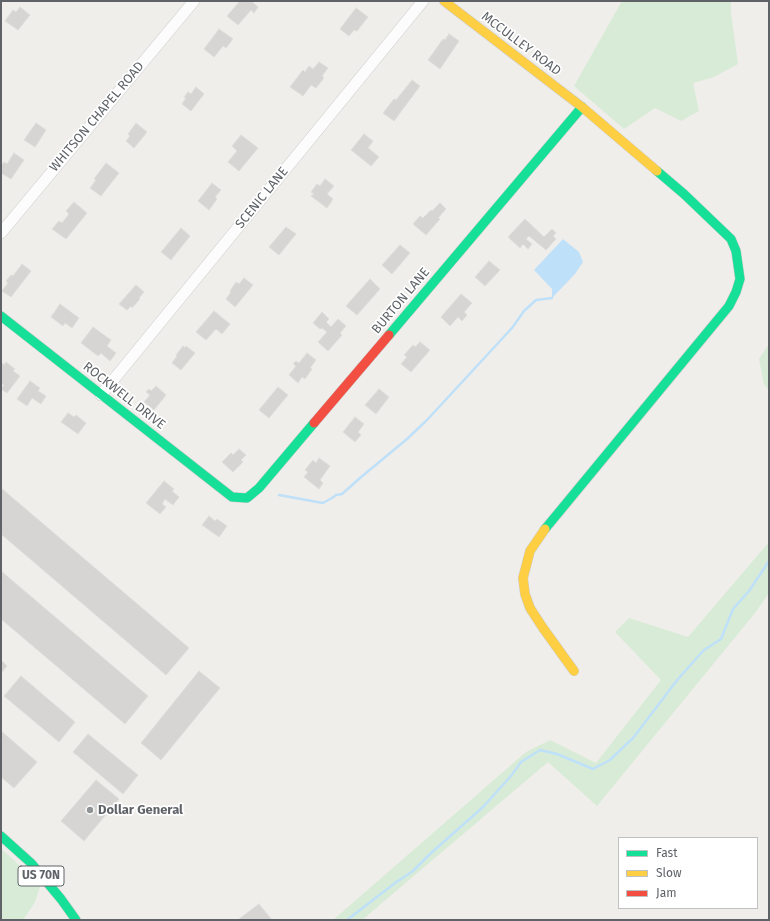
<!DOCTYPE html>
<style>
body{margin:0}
#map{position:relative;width:770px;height:921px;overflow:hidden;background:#efeeea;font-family:"Fira Sans",sans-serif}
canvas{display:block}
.frame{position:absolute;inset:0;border:2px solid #5f6368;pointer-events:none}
.legend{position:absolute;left:618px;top:837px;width:140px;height:72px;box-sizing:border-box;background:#fff;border:1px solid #bfc1c3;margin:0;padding:5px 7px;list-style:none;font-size:12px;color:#5f6368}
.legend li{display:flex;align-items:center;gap:8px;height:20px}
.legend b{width:20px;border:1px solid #bfc1c3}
</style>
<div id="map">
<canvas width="770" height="921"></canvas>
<div class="frame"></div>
<ul class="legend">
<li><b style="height:5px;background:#16e098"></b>Fast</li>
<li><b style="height:5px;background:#ffcf43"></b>Slow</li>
<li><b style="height:5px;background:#f24e42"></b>Jam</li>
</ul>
</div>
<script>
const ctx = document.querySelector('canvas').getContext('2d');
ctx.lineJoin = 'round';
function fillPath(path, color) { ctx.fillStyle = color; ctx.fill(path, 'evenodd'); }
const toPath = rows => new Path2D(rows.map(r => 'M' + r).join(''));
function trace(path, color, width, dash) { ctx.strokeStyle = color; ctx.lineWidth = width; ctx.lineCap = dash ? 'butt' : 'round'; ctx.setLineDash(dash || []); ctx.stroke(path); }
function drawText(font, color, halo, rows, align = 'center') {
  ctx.font = font + ' "Fira Sans",sans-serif'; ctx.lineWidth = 3.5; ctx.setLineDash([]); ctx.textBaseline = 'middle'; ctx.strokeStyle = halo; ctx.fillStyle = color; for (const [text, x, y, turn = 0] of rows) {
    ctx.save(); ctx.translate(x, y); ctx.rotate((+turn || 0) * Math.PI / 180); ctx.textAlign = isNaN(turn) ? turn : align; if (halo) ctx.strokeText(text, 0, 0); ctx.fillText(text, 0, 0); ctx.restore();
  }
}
const green = toPath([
 [622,1,731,1,731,13,738,64,714,77,693,83,699,111,681,121,655,108,624,129,574,86],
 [769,344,769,391,764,384,759,359],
 [769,542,769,593,755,613,597,806,548,762,362,920,333,920,526,752,550,740,596,763,661,680,615,632,629,618,688,637],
 [1,849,13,859,40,887,35,902,23,920,1,920]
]);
const water = toPath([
 [563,239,579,252,583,262,575,274,552,298,552,289,534,270]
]);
const stream = toPath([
 [279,495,323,503,332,498,336,495,342,494,360,478,407,439,427,420,512,328,524,311,536,300,552,298],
 [347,920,395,883,413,871,430,854,483,807,511,776,521,762,540,750,557,754,593,769,610,760,633,738,678,679,704,650,721,639,733,609,749,591,769,561]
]);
const building = toPath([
 [240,1,251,1,258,7,254,13,251,10,238,25,227,16,240,1],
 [20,7,30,15,18,30,5,21,13,10,16,12,20,7],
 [356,8,368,17,357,31,354,30,349,36,340,29,356,8],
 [219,29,233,39,226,48,223,46,214,57,204,49,219,29],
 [449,34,459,41,440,69,428,60,443,39,445,40,449,34],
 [319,62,328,68,322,76,324,78,316,88,311,85,303,96,290,87,303,70,305,72,309,66,313,69,319,62],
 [412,80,420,86,394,121,383,113,394,99,396,100,412,80],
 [196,87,204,94,191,111,182,104,186,98,184,97,188,92,191,94,196,87],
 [36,123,46,130,35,147,24,140,36,123],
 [136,123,147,132,134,148,126,141,130,136,128,134,136,123],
 [364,134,373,141,368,148,379,157,371,166,351,150,364,134],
 [241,135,258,148,239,171,228,162,237,151,232,146,241,135],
 [14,153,24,160,11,179,1,173,1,166,4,162,7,164,14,153],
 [106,163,119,173,101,196,90,188,96,180,94,179,106,163],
 [325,179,334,186,327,194,333,199,327,208,311,196,314,194,311,192,317,184,320,186,325,179],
 [212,183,221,190,215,197,217,199,209,210,198,201,212,183],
 [74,202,87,213,66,239,52,229,59,221,62,223,69,214,66,211,74,202],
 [440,203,446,209,438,218,440,219,426,235,413,224,420,216,423,218,431,210,432,211,440,203],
 [525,219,544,237,552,229,556,233,553,236,556,239,546,250,529,236,526,239,532,244,528,249,523,244,520,248,508,237,525,219],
 [286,227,296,234,279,255,269,247,286,227],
 [181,228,190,236,171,260,161,252,181,228],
 [400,245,410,253,392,274,382,265,400,245],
 [489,261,500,270,485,286,475,277,489,261],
 [22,264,31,271,11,297,2,291,8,283,6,281,11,275,13,276,22,264],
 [244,278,253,285,235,307,226,299,231,292,230,291,236,282,239,284,244,278],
 [370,279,380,289,357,315,346,306,370,279],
 [136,285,144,292,139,298,140,299,132,308,131,306,127,310,119,304,136,285],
 [461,294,472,303,464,312,467,315,462,321,458,317,450,326,441,317,461,294],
 [60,304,79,318,72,328,65,323,63,326,51,317,60,304],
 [214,311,230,324,222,334,216,329,206,340,196,332,214,311],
 [322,312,329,319,326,322,331,327,338,319,346,326,340,333,342,335,328,351,318,342,327,332,322,328,320,329,313,323,322,312],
 [93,327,111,340,107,346,116,353,110,361,101,353,98,356,81,343,93,327],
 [420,342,430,350,411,372,401,364,407,357,404,355,413,345,415,347,420,342],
 [183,346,185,348,186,346,195,353,181,370,172,363,177,356,176,355,183,346],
 [307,353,316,360,310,368,312,369,305,379,302,377,298,383,289,375,296,366,293,364,296,361,299,363,307,353],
 [1,362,4,365,6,362,15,369,13,371,20,376,7,393,1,389,4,385,1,383,1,362],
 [30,381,40,388,38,391,46,396,41,404,32,398,27,406,17,399,30,381],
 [156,386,166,395,154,410,144,402,150,395,146,392,149,389,151,391,156,386],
 [278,387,288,395,269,418,259,410,278,387],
 [379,389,389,397,376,414,365,405,379,389],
 [68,413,74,417,76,415,86,423,78,434,61,422,68,413],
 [355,417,364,424,358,432,361,435,355,442,343,432,355,417],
 [239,449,246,455,241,460,243,462,233,472,222,462,231,453,233,455,239,449],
 [319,458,330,466,320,480,323,483,319,489,304,477,308,472,305,470,313,460,316,463,319,458],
 [164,481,174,489,172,491,179,497,173,505,165,499,162,504,166,507,160,514,146,503,164,481],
 [1,488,189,648,166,675,1,534,1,488],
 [209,516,215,521,217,519,227,526,219,537,202,525,209,516],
 [1,571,148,696,125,724,1,619,1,571],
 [1,660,7,666,1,673,1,660],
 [199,671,220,688,161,760,141,743,199,671],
 [21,676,75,722,59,742,4,696,21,676],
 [1,731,37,762,14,788,1,777,1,731],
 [88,734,138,775,123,794,73,752,88,734],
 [96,780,119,799,84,841,61,821,96,780],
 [259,904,272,920,240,920,239,919,259,904]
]);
const street = toPath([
 [1,233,194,1],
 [101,395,423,1]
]);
const fast = toPath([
 [1,316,232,497,247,498,259,488,314,423],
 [389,335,582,107],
 [545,529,729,306,736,292,740,279,736,251,731,239,684,194,657,171],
 [1,836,31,863,61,899,76,920]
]);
const slow = toPath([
 [444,1,582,107,657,171],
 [545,529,530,551,523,578,525,594,530,608,543,628,574,671]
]);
const jam = toPath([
 [314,423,389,335]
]);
const markers = [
 [90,810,4,"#919496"]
];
const shields = [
 [41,876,46]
];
const shieldNames = [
 ["US 70N",41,876]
];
const streetNames = [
 ["MCCULLEY ROAD",521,44,37],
 ["WHITSON CHAPEL ROAD",97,117,-50],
 ["SCENIC LANE",262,198,-51],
 ["BURTON LANE",401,301,-50],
 ["ROCKWELL DRIVE",124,396,38]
];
const poiNames = [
 ["Dollar General",98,810]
];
fillPath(green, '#d8ebd6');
fillPath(water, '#bfe0f9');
trace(stream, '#bfe0f9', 2.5);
fillPath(building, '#d6d5d3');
trace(building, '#deddd9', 1);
trace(street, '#cbcccc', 12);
trace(fast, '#cacacb', 10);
trace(slow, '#cacacb', 10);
trace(jam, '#cacacb', 10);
trace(street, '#fdfcfc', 11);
trace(fast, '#16e098', 9);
trace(slow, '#ffcf43', 9);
trace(jam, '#f24e42', 9);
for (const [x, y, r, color] of markers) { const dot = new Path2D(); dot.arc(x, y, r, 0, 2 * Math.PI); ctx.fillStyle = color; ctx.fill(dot); trace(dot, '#fff', 1.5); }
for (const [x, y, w] of shields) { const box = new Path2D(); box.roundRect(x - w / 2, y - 10, w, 20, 3); ctx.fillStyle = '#fff'; ctx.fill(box); trace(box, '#5f6368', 1); }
drawText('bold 12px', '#5f6368', null, shieldNames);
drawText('13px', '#5f6368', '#fff', streetNames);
drawText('bold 13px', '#5f6368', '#fff', poiNames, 'left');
</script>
